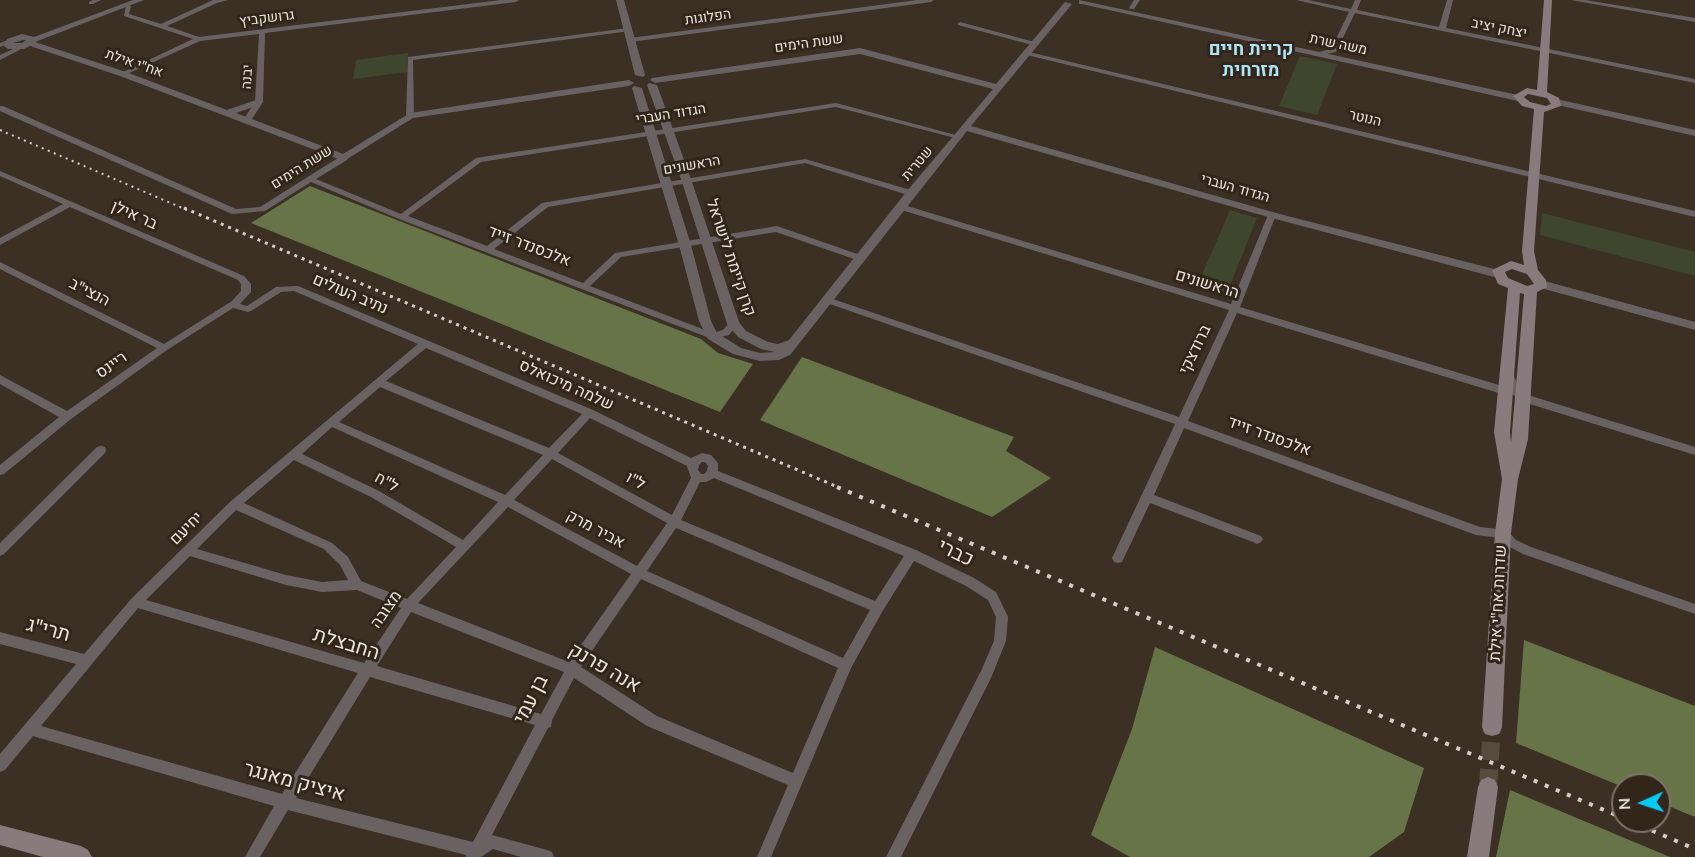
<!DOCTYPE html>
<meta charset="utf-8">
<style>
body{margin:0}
#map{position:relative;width:1695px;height:857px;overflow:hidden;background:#3c3024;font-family:"Nunito Sans",sans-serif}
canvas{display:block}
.north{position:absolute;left:1611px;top:773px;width:60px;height:60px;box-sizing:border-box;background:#32261a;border:2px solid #7d7268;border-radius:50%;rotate:267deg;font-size:16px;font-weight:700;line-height:24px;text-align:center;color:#ede5dd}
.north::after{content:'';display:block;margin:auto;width:21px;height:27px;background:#07cbf9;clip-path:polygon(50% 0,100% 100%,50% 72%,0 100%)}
</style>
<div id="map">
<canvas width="1695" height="857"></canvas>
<div class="north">N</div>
</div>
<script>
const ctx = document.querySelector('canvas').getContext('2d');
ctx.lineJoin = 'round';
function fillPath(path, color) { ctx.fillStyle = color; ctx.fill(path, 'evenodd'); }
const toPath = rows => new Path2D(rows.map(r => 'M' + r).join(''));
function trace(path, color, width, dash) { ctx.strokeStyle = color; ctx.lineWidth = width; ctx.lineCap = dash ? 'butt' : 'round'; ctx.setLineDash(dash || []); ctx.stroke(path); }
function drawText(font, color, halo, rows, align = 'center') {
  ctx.font = font + ' "Nunito Sans",Heebo,sans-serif'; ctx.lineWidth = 6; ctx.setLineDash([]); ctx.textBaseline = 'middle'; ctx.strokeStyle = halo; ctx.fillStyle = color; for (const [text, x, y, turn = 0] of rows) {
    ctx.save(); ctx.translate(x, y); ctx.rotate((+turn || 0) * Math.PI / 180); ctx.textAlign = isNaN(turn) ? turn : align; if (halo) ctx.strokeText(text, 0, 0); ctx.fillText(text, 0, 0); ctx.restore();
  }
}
const green = toPath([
 [408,53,407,72,353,79,356,60],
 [1300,56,1337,64,1317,115,1279,106],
 [1230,210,1257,218,1227,293,1198,284],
 [1542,213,1695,252,1695,276,1540,235]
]);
const forest = toPath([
 [310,186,701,339,718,353,753,364,720,412,251,223],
 [802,357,1014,437,1006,451,1051,478,992,517,760,420],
 [1524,640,1695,706,1695,817,1659,802,1659,785,1623,785,1623,787,1516,743],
 [1155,647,1424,768,1404,832,1369,857,1130,857,1091,835,1132,729],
 [1510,790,1670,857,1496,857]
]);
const secondaryTunnel = toPath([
 [1488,787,1492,727]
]);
const minor = toPath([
 [93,0,101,0,93,4,89,4,89,2,93,0],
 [213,0,228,0,217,3,167,26,199,37,501,0,519,0,516,2,265,33,263,102,250,122,247,122,243,120,255,102,259,34,200,41,125,75,119,74,193,39,124,16,126,5,131,6,129,14,161,24,213,0],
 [917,0,934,0,931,2,630,42,627,40,630,38,917,0],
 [1134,0,1140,0,1134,9,1130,9,1129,8,1134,0],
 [1296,0,1308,0,1351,9,1355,0,1361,0,1357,10,1439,27,1447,0,1453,0,1446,28,1695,79,1695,83,1355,13,1336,52,1317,56,1315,55,1315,53,1331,49,1349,12,1296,0],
 [1571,0,1585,0,1695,18,1695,22,1571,0],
 [960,22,1038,43,1039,44,1036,46,958,25,958,23,960,22],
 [628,28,630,29,630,31,413,60,414,116,410,118,406,116,408,57,628,28],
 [8,40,13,41,0,47,0,43,8,40],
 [22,45,27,46,0,60,0,55,22,45],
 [1029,52,1695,211,1695,217,1027,55,1027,53,1029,52],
 [836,103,963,137,959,139,836,107,481,162,408,216,487,246,542,203,805,159,914,191,914,195,908,195,805,163,548,207,494,249,583,283,615,253,777,226,863,256,864,258,860,261,857,260,776,232,621,257,590,286,713,333,723,330,730,322,736,322,738,324,729,335,712,339,399,219,311,182,265,211,232,214,0,111,0,106,3,106,236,209,260,207,341,156,347,156,347,160,316,179,401,214,476,158,836,103],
 [0,171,244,276,251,284,251,292,240,304,247,306,276,287,298,286,593,410,691,458,702,453,711,455,718,463,718,471,916,550,974,578,996,592,1008,617,1006,641,991,678,901,857,886,857,981,671,994,641,996,617,988,600,966,586,914,561,882,612,851,668,771,857,757,857,788,785,647,726,574,678,552,720,551,727,548,728,492,835,547,850,552,852,554,857,521,857,493,849,481,857,466,857,466,855,288,810,260,857,245,857,274,806,33,736,5,770,0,772,0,754,76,664,0,644,0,632,84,654,132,598,231,501,418,344,294,291,281,292,251,311,248,312,233,308,167,350,71,419,4,474,0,475,0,465,59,417,0,384,0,375,67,411,157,348,0,269,0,262,164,344,232,301,241,291,241,284,238,280,70,207,0,245,0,238,63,204,0,176,0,171],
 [426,348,582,414,549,448,386,381,426,348],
 [380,387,543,455,505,495,339,422,380,387],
 [590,418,687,466,691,478,672,515,558,453,590,418],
 [332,427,498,502,463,540,379,491,302,454,332,427],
 [552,459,667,523,637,566,514,500,552,459],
 [294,460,371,497,456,547,407,599,361,581,348,557,332,543,244,503,294,460],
 [702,462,705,462,708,466,707,471,704,474,701,474,698,470,699,465,702,462],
 [714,478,904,556,875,601,681,520,700,482,706,482,714,478],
 [508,507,631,574,569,662,418,603,508,507],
 [236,510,324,549,340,565,348,580,322,582,286,575,197,549,236,510],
 [676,528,870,610,843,658,647,571,676,528],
 [190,556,286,585,322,592,357,590,401,608,364,663,146,600,190,556],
 [641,579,838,668,793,773,657,716,581,667,641,579],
 [138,608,358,673,282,794,41,726,138,608],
 [411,612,564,672,541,714,377,666,411,612],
 [370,677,535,725,473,842,296,798,370,677],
 [898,205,904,205,1231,304,1268,215,1269,213,1275,213,1276,215,1240,307,1509,388,1510,391,1505,395,1237,313,1188,421,1480,527,1507,530,1516,540,1531,547,1695,604,1695,614,1523,554,1508,546,1500,538,1476,535,1184,428,1154,495,1261,536,1263,539,1261,542,1257,544,1253,542,1150,503,1122,562,1118,563,1114,562,1112,558,1175,424,824,302,822,300,827,297,830,298,1179,417,1229,310,898,209,898,205],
 [1508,370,1512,371,1519,388,1528,395,1695,447,1695,455,1520,401,1511,393,1503,374,1508,370],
 [101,446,105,447,106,450,105,453,4,554,0,556,0,543,97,447,101,446]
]);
const tertiary = toPath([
 [133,0,144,0,35,42,126,72,227,110,256,100,262,100,262,104,236,113,343,154,410,113,629,80,634,83,629,86,413,118,344,161,120,76,30,46,24,49,8,49,4,46,7,39,22,34,34,37,133,0],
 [23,40,26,40,22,43,13,43,23,40],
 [616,0,624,0,645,75,643,77,635,75,616,0],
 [1079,0,1518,95,1523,98,1518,101,1082,4,1079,4,1079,0],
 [1065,2,1072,4,971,126,1276,213,1502,271,1504,274,1498,278,1268,217,967,131,790,355,779,360,760,361,733,354,708,339,699,321,679,245,632,88,634,86,642,88,691,245,711,321,717,333,741,348,760,353,775,352,761,349,738,337,727,324,682,182,647,85,649,83,657,85,692,182,739,322,746,331,768,342,778,344,789,340,907,191,993,89,860,54,655,83,650,80,652,78,860,48,996,84,1065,2],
 [1556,99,1695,130,1695,136,1553,104,1551,102,1556,99],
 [1541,280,1695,322,1695,330,1537,287,1535,284,1541,280]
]);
const secondary = toPath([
 [1544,0,1552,0,1547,92,1559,98,1561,106,1544,112,1534,251,1538,270,1546,280,1547,287,1537,292,1528,439,1518,479,1511,533,1502,727,1499,734,1492,736,1485,734,1482,727,1495,533,1502,479,1494,432,1508,288,1498,284,1492,270,1511,261,1524,265,1522,251,1534,109,1522,106,1513,96,1527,88,1537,90,1544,0],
 [1528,94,1547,98,1551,104,1546,106,1530,102,1524,97,1528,94],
 [1512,269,1527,274,1534,284,1527,286,1508,278,1505,272,1512,269],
 [1520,293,1524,294,1511,443,1510,432,1520,293],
 [1488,777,1495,780,1498,787,1489,857,1467,857,1478,787,1481,780,1488,777],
 [0,825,81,846,88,850,92,857,43,857,0,845,0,825]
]);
const railFar2 = toPath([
 [0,130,187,210]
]);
const railFar1 = toPath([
 [184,208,840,488]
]);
const rail = toPath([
 [837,487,1623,818],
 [1630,821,1695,849]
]);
const farStreetnames = [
 ["הפלוגות",708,18,-8],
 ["גרושקביץ",267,19,-7],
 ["יצחק יציב",1499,29,11],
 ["ששת הימים",809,44,-8],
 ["משה שרת",1338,45,12],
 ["אח\"י אילת",134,64,19],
 ["יבנה",248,77,-87],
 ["הגדוד העברי",671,115,-9],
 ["הנוטר",1365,119,13],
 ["שטרית",918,164,-50],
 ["הראשונים",692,166,-10],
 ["ששת הימים",302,168,-32],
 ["הגדוד העברי",1235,189,16]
];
const streetNames = [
 ["בר אילן",134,216,24],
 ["אלכסנדר זייד",529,247,21],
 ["קרן קיימת לישראל",730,258,71],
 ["הראשונים",1207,285,17],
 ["הנצי\"ב",89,293,27],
 ["נתיב העולים",350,295,23],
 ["ברודצקי",1196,350,-64],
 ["ריינס",112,366,-35],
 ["שלמה מיכואלס",566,386,24],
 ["אלכסנדר זייד",1269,437,20],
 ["ל\"ו",635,482,29],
 ["ל\"ח",386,483,29],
 ["יחיעם",187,529,-45],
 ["אביר מרק",595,530,28],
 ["שדרות אח\"י אילת",1499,603,-87],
 ["מצובה",387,610,-55]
];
const farDistrictnames = [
 ["קריית חיים",1251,51],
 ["מזרחית",1251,72]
];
const nearStreetnames = [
 ["כברי",955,554,26],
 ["תרי\"ג",48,631,15],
 ["החבצלת",346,645,17],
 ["אנה פרנק",604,669,30],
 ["בן עמי",532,700,-63],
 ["איציק מאנגר",294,783,15]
];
fillPath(green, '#3e472d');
fillPath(forest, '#667448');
trace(secondaryTunnel, '#574b40', 18, [18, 9]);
fillPath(minor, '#6a6163');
fillPath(tertiary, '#6a6163');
fillPath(secondary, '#887a7d');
trace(railFar2, '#d6cdc5', 2, [2, 4.5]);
trace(railFar1, '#d6cdc5', 3, [3, 5]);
trace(rail, '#d6cdc5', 4, [4, 8]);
drawText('14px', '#ede5dd', '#32261a', farStreetnames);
drawText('16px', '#ede5dd', '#32261a', streetNames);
drawText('bold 18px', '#aee3f6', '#32261a', farDistrictnames);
drawText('20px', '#ede5dd', '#32261a', nearStreetnames);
</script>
